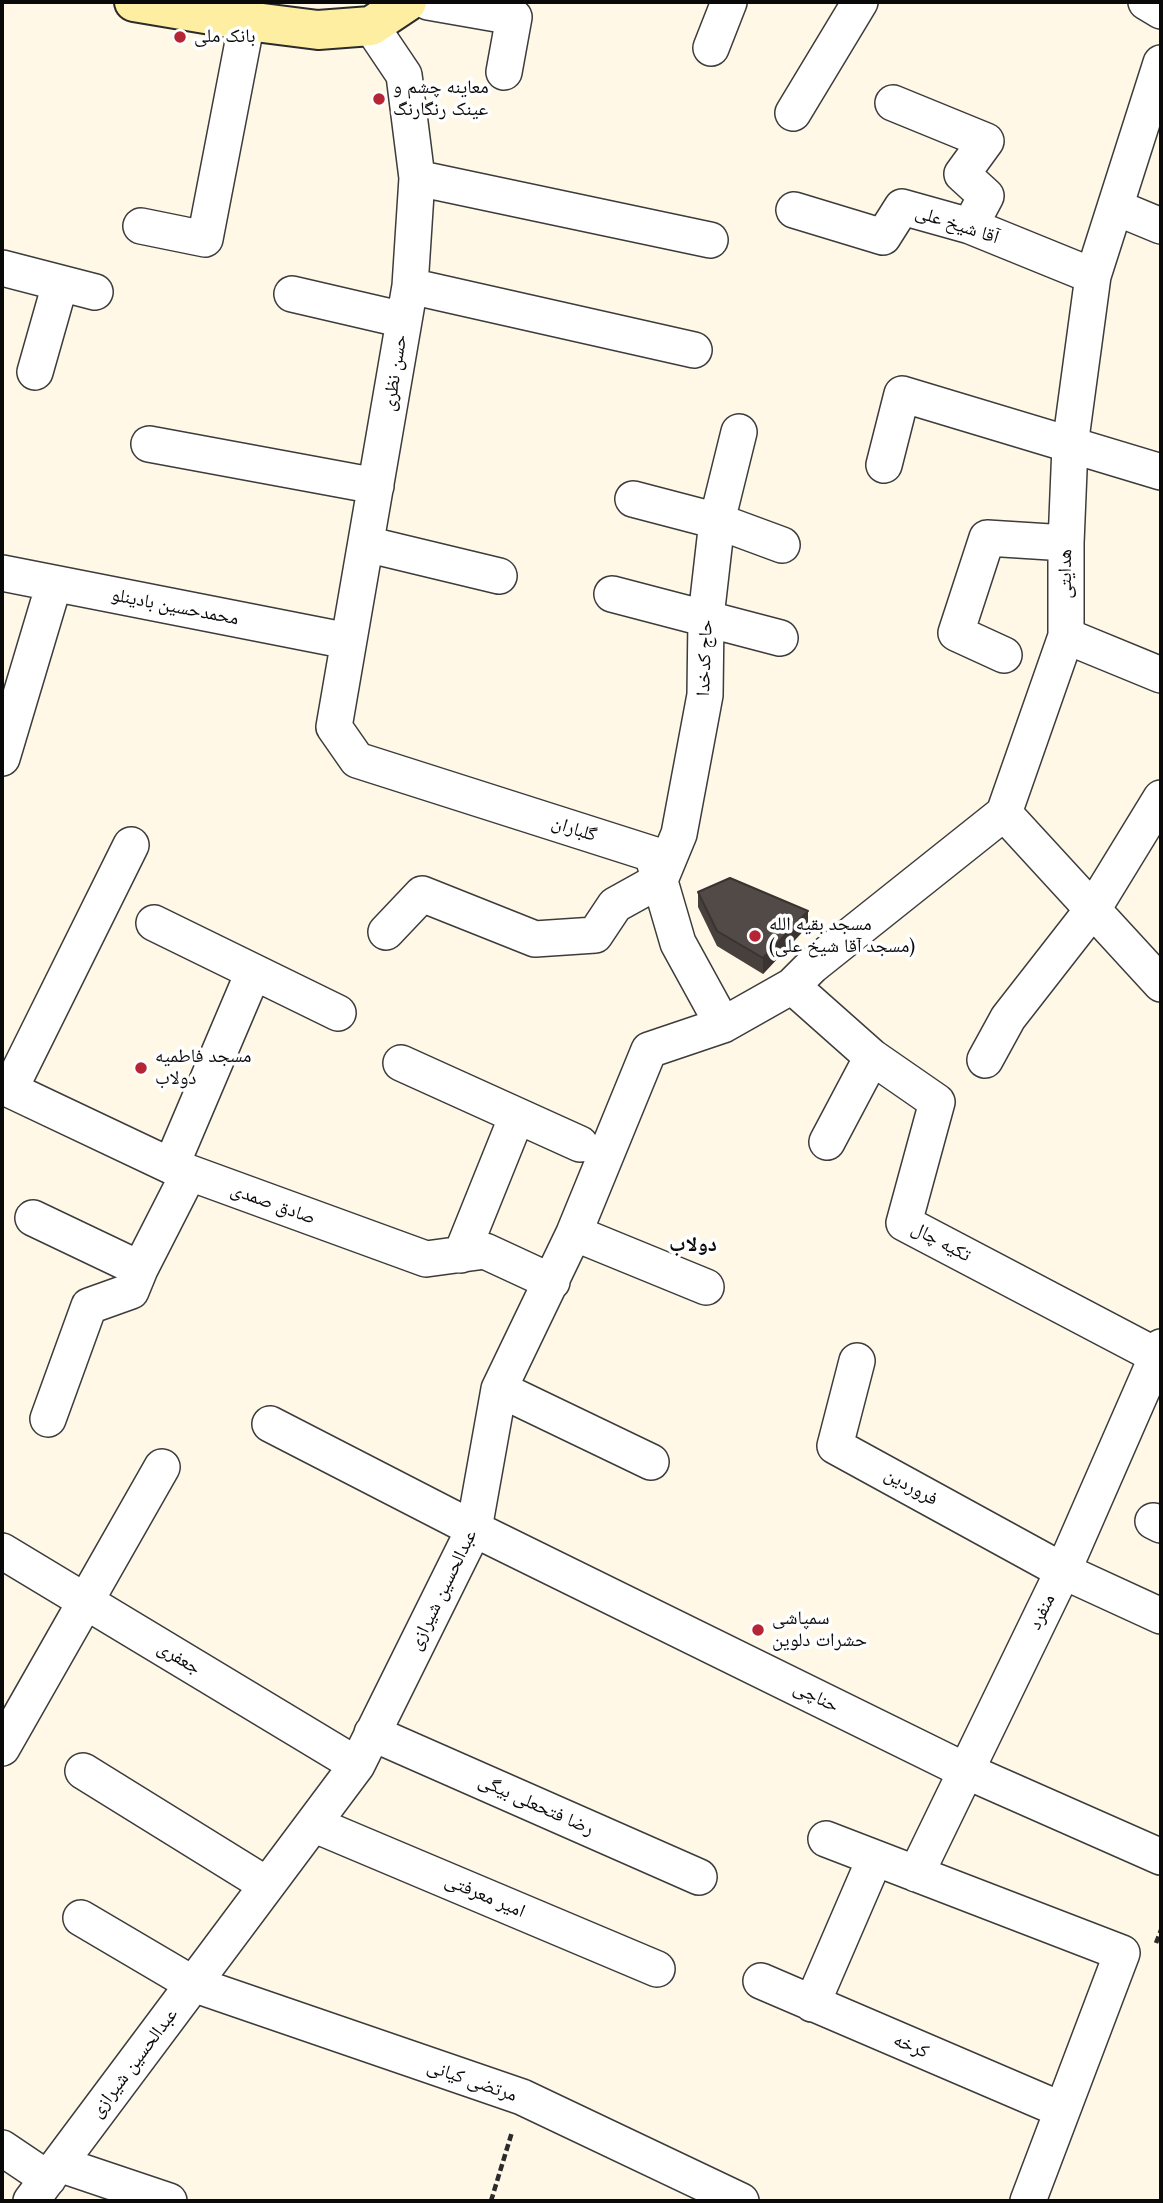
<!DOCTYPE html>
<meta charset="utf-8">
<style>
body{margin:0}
#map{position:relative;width:1163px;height:2203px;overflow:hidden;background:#fff8e6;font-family:Lora,serif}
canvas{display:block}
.frame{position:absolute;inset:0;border:4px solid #090909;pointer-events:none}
</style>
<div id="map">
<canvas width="1163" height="2203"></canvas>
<div class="frame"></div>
</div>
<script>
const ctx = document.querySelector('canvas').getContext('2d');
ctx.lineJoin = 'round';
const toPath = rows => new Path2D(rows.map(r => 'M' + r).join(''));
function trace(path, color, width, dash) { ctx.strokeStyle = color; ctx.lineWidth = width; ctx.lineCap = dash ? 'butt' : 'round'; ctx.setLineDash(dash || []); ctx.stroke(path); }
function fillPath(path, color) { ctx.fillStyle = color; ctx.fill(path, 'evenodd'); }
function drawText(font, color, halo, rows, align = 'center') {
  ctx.font = font + ' Lora,"Noto Naskh Arabic",serif'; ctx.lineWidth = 7; ctx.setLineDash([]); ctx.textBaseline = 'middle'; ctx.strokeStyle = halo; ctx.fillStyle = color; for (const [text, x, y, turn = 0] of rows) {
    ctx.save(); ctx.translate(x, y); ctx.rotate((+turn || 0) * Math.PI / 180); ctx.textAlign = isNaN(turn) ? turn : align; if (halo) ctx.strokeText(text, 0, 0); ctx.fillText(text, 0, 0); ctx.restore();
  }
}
const path = toPath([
 [1156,1943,1161,1930],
 [491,2201,512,2132]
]);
const street = toPath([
 [428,2,514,17,504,72],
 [1146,2,1161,11],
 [371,26,404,75,417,178,410,286,334,727,357,760,652,854,678,943,723,1025],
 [711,48,729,2],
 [893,103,986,141,962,174,986,196,970,226],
 [793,113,860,2],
 [417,178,710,240],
 [1115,207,1161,226],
 [794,210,883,237,902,207,970,226,1093,276],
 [141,226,205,239,247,21],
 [2,268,95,292],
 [410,286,694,350],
 [292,294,404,320],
 [35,372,60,284],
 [149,444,376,486],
 [884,465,902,394,1161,472],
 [633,499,717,521,782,545],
 [366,544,499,576],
 [2,573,348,641],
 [612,594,780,638],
 [1066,636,1161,675],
 [1004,655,956,633,987,538,1066,543],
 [2,758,54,584],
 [1004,813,1161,984],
 [154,923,338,1013],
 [386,932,422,894,535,939,595,935,615,905,660,880,679,834,705,695,706,617,717,521,739,432],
 [792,986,872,1057,937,1102,904,1223,1157,1356],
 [985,1060,1008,1018,1093,909,1161,798],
 [401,1063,580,1144],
 [2,1086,171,1166,426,1259,485,1251,552,1282],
 [10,1089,131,845],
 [827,1142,872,1057],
 [171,1166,253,973],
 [33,1218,140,1269],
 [574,1233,706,1287],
 [461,1255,517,1116],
 [857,1361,835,1446,1063,1571,1161,1616],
 [499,1389,651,1462],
 [48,1419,89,1306,131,1291,140,1269,189,1173],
 [270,1424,474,1529,964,1770,1161,1857],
 [1153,1521,1161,1525],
 [2,1551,357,1765],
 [372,1733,699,1877],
 [2,1748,162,1467],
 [83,1771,267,1885],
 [313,1824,657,1969],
 [826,1839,1122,1953,1028,2201],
 [916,1874,1063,1571,1161,1347],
 [81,1918,193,1984,522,2097,741,2201],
 [761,1981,1062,2110],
 [812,2004,875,1858],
 [2,2148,48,2179],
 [59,2164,169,2201],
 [31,2201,357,1765,474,1529,499,1389,574,1233,649,1050,723,1025,792,986,812,966,1004,813,1066,636,1066,543,1070,446,1093,276,1161,63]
]);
const secondary = toPath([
 [134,2,247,21,318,30,371,26,407,2]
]);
const wall = toPath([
 [698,892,808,926,763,974,717,946,698,907]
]);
const shadedWall = toPath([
 [808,911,808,926,763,974,763,958]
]);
const building = toPath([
 [730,878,808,911,763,958,717,931,698,892,730,878]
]);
const markers = [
 [180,37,7,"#b62535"],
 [379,99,7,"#b62535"],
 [755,936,7,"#b62535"],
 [141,1068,7,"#b62535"],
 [758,1630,7,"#b62535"]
];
const poiNames = [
 ["بانک ملی",194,37],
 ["معاینه چشم و",393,88],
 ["عینک رنگارنگ",393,110],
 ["مسجد بقیه الله",769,925],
 ["(مسجد آقا شیخ علی)",769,947],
 ["مسجد فاطمیه",155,1057],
 ["دولاب",155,1079],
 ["سمپاشی",772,1619],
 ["حشرات دلوین",772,1641]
];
const streetNames = [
 ["آقا شیخ علی",957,225,18],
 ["حسن نظری",395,373,-81],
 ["هدایتی",1066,574,-90],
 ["محمدحسین بادینلو",175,607,11],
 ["حاج کدخدا",705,658,-88],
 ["گلباران",574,829,18],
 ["صادق صمدی",273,1204,20],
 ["تکیه چال",941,1242,28],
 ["فروردین",911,1487,29],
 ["عبدالحسین شیرازی",443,1590,-64],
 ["منفرد",1042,1612,-64],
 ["جعفری",179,1658,31],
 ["حناچی",816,1697,26],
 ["رضا فتحعلی بیگی",536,1805,24],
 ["امیر معرفتی",485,1896,23],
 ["کرخه",911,2046,23],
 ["عبدالحسین شیرازی",134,2063,-53],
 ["مرتضی کیانی",472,2081,19]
];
const neighbourhoodNames = [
 ["دولاب",693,1245]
];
trace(street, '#3c3c3c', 38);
trace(secondary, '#2b2b2b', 42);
trace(path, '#2b2b2b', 4.5, [7, 3.5]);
trace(street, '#fff', 35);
trace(secondary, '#feeea2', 38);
fillPath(wall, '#47403c');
fillPath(shadedWall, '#393431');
fillPath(building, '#524a46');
trace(building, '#393431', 2);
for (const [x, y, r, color] of markers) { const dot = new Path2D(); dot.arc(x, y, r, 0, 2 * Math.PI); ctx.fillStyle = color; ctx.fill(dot); trace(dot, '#fff', 2.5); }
drawText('19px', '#090909', '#fff', poiNames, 'left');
drawText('19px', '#090909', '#fff', streetNames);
drawText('bold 21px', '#090909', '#fff', neighbourhoodNames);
</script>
